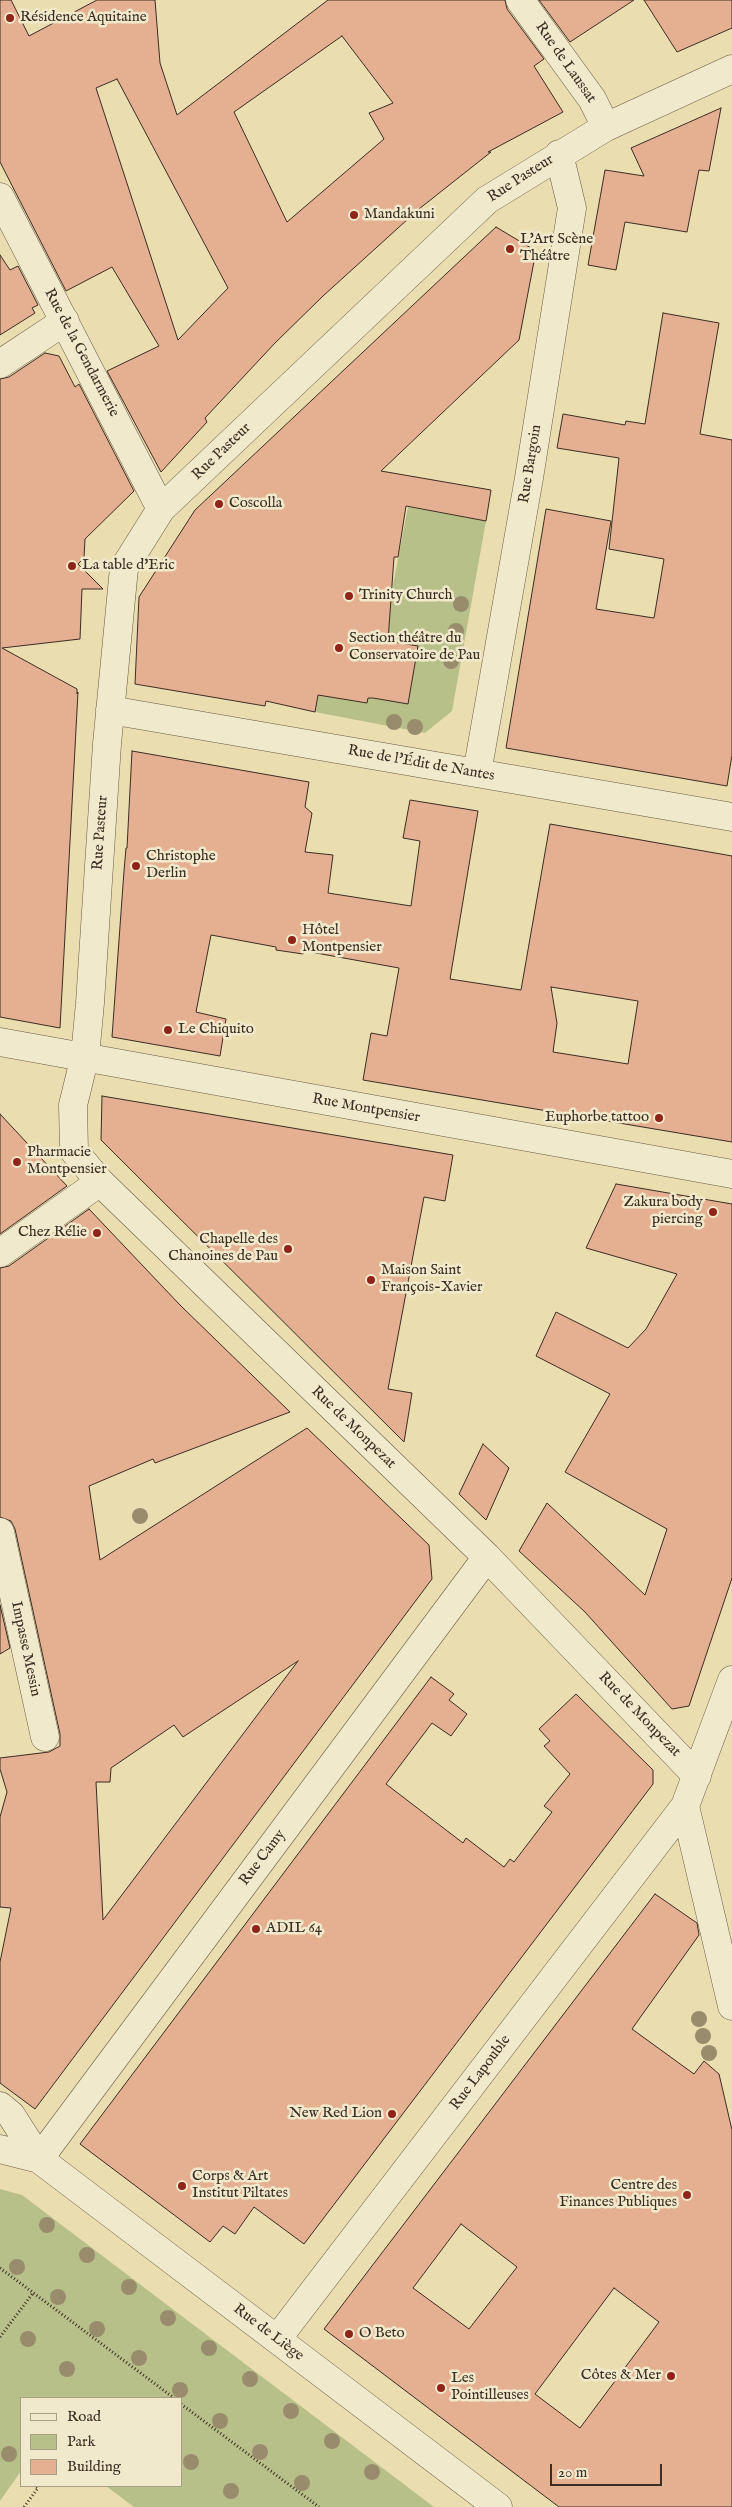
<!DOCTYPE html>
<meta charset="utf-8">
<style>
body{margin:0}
#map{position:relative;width:732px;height:2507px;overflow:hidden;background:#eaddaf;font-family:"IM FELL English",serif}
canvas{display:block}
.legend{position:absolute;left:20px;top:2397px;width:162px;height:90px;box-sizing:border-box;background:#f1e9cb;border:1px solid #a89e88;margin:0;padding:6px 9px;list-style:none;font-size:15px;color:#3b2d23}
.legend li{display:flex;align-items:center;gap:10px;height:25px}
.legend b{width:25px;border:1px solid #a89e88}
.scale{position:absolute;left:550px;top:2464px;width:112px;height:22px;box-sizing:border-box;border:2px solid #3b2d23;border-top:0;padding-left:6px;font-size:15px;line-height:18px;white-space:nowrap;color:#3b2d23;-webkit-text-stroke:4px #f1e9cb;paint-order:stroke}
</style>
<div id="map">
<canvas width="732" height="2507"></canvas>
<ul class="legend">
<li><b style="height:6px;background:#f1e9cb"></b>Road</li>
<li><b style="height:14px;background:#b8c089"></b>Park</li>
<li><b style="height:14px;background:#e5af91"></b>Building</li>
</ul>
<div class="scale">20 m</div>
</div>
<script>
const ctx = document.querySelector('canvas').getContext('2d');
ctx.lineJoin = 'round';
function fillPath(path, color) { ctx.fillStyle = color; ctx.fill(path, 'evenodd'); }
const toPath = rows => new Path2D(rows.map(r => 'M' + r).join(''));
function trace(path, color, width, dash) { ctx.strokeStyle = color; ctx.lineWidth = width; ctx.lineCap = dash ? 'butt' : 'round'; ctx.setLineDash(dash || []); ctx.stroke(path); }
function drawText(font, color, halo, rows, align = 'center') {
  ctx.font = font + ' "IM FELL English",serif'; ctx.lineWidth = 5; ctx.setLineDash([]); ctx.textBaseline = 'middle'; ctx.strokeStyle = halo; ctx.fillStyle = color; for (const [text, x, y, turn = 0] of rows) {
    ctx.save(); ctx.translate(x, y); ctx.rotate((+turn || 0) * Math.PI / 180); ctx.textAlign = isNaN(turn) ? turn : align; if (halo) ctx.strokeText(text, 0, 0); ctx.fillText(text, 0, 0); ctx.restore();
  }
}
const green = toPath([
 [408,507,486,521,452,711,425,733,315,712,319,689,408,703,417,646,392,642,382,643],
 [0,2189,22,2195,434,2507,134,2507,106,2486,181,2486,181,2398,21,2398,21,2471,0,2501]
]);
const building = toPath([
 [0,0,11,0,29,36,97,0,155,0,160,63,177,115,328,0,505,0,507,9,544,59,534,66,563,112,488,152,491,152,419,209,323,296,275,343,205,418,207,422,161,472,107,371,159,346,112,267,66,291,0,162,0,0],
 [342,36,393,103,369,113,384,139,287,222,234,112,342,36],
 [117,79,228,288,178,340,96,88,117,79],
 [539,0,634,0,570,42,539,0],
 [644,0,732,0,732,28,677,52,644,0],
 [721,108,709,171,699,170,687,232,625,222,616,270,588,265,605,170,644,176,631,148,721,108],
 [496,227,536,251,519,340,381,471,491,490,486,521,406,506,398,557,394,557,388,641,418,646,408,704,373,698,368,698,367,703,318,695,315,712,266,701,265,706,135,684,139,597,195,510,496,227],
 [0,255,10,270,18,266,38,305,32,308,35,313,0,335,0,255],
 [663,313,719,323,700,434,732,440,732,755,727,786,506,748,546,509,611,521,596,609,654,618,664,559,609,549,619,458,557,448,563,414,625,425,626,421,645,424,663,313],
 [45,353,59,356,75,387,79,384,134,491,85,539,84,558,78,564,103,589,82,589,80,639,2,648,77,689,77,694,78,692,60,1028,0,1017,0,379,9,377,45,353],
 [132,751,309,782,305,807,312,813,305,852,333,855,328,893,411,906,420,841,403,838,410,800,478,811,450,979,521,990,550,824,732,856,732,1142,363,1080,371,1033,387,1036,399,968,305,951,303,954,276,950,276,947,211,935,196,1012,226,1019,220,1056,112,1037,124,871,126,848,127,848,132,751],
 [551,987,638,1001,628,1064,553,1052,557,1023,551,987],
 [102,1096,453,1155,445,1201,424,1197,388,1389,412,1393,404,1442,101,1140,102,1096],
 [0,1114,67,1186,0,1234,0,1114],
 [616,1184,732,1204,732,1578,689,1706,672,1709,585,1612,519,1551,547,1503,645,1595,667,1529,565,1472,610,1394,536,1356,556,1312,628,1348,646,1329,677,1274,586,1248,616,1184],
 [89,1209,180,1305,290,1412,155,1463,153,1459,89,1486,100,1560,307,1428,429,1545,432,1579,35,2109,0,2083,0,1962,11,1908,0,1907,0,1817,7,1792,0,1769,0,1758,49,1752,60,1746,60,1734,15,1529,11,1521,0,1517,0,1268,9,1266,89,1209],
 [298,1661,103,1920,96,1782,110,1782,111,1768,174,1725,183,1737,298,1661],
 [483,1444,509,1468,486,1520,459,1494,483,1444],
 [0,1605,10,1648,0,1654,0,1605],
 [431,1677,454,1694,449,1700,467,1714,451,1736,432,1723,386,1784,463,1843,466,1838,504,1867,510,1859,514,1862,552,1812,544,1806,570,1774,544,1746,550,1741,539,1729,576,1694,653,1770,653,1784,304,2244,254,2207,235,2234,223,2226,210,2242,80,2144,431,1677],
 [655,1894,697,1923,699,1935,632,2029,694,2074,704,2061,719,2074,732,2130,732,2507,559,2507,324,2329,655,1894],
 [461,2224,517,2267,469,2329,413,2288,461,2224],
 [614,2288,659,2322,580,2428,535,2394,614,2288]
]);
const path = toPath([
 [0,2268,174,2398],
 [0,2337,33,2293],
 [181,2404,319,2507],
 [24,2507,38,2488,35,2486]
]);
const minor = toPath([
 [520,0,592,99,606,127],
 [0,197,161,509],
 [0,364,65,321],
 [110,710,732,817],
 [477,773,529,478,572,208,559,154],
 [0,1042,732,1174],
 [0,1253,100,1182],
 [0,1532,45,1737],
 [697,1776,487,1557,100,1182,74,1151,73,1105,85,1056,90,1003,107,744,124,568,161,509,487,200,606,127,732,69],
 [685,1806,732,2006],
 [0,2106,11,2115,39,2159,498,2507],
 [0,2149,39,2159],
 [39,2159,487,1557],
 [277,2339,685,1806,732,1680]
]);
const trees = [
 [461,604],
 [456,631],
 [451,661],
 [394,722],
 [415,727],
 [140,1516],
 [699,2019],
 [703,2036],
 [709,2053],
 [47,2225],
 [87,2255],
 [17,2267],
 [129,2287],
 [58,2297],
 [168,2318],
 [97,2329],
 [28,2339],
 [209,2348],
 [139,2358],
 [67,2369],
 [250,2379],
 [180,2390],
 [291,2411],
 [220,2421],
 [332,2441],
 [260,2452],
 [9,2454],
 [191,2462],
 [372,2472],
 [302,2483],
 [231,2491]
];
const markers = [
 [10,18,5,"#8f2418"],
 [354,215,5,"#8f2418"],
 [510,249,5,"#8f2418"],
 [219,504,5,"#8f2418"],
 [72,566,5,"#8f2418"],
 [349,596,5,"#8f2418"],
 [339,648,5,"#8f2418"],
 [136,866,5,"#8f2418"],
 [292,940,5,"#8f2418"],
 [168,1030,5,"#8f2418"],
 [659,1118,5,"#8f2418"],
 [17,1162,5,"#8f2418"],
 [713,1212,5,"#8f2418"],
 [97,1233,5,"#8f2418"],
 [288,1249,5,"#8f2418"],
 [371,1280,5,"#8f2418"],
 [256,1929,5,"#8f2418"],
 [392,2114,5,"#8f2418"],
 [182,2186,5,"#8f2418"],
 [687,2195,5,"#8f2418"],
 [349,2334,5,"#8f2418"],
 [671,2376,5,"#8f2418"],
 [441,2388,5,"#8f2418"]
];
const poiNames = [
 ["Résidence Aquitaine",20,18],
 ["Mandakuni",364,215],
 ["L'Art Scène",520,240],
 ["Théâtre",520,257],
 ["Coscolla",229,504],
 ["La table d'Eric",82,566],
 ["Trinity Church",359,596],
 ["Section théâtre du",349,639],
 ["Conservatoire de Pau",349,656],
 ["Christophe",146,857],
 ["Derlin",146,874],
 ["Hôtel",302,931],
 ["Montpensier",302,948],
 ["Le Chiquito",178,1030],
 ["Euphorbe tattoo",649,1118,"right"],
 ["Pharmacie",27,1153],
 ["Montpensier",27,1170],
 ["Zakura body",703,1203,"right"],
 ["piercing",703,1220,"right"],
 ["Chez Rélie",87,1233,"right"],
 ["Chapelle des",278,1240,"right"],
 ["Chanoines de Pau",278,1257,"right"],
 ["Maison Saint",381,1271],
 ["François-Xavier",381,1288],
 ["ADIL 64",266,1929],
 ["New Red Lion",382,2114,"right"],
 ["Corps & Art",192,2177],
 ["Institut Piltates",192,2194],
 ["Centre des",677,2186,"right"],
 ["Finances Publiques",677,2203,"right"],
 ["O Beto",359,2334],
 ["Côtes & Mer",661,2376,"right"],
 ["Les",451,2379],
 ["Pointilleuses",451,2396]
];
const streetNames = [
 ["Rue de Laussat",565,63,55],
 ["Rue Pasteur",521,179,-33],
 ["Rue de la Gendarmerie",81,353,62],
 ["Rue Pasteur",222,452,-44],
 ["Rue Bargoin",531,464,-81],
 ["Rue de l'Édit de Nantes",421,764,10],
 ["Rue Pasteur",101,833,-86],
 ["Rue Montpensier",366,1109,10],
 ["Rue de Monpezat",353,1428,44],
 ["Impasse Messin",25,1649,78],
 ["Rue de Monpezat",639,1715,46],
 ["Rue Camy",263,1858,-53],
 ["Rue Lapouble",481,2073,-53],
 ["Rue de Liège",268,2333,37]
];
fillPath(green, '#b8c089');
fillPath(building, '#e5af91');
trace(building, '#3b2d23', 1);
trace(minor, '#675946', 29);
trace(path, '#3b2d23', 3, [1, 2.5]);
trace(minor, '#f1e9cb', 28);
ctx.fillStyle = '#988c6d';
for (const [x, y] of trees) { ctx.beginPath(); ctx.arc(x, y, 8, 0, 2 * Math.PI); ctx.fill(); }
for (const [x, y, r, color] of markers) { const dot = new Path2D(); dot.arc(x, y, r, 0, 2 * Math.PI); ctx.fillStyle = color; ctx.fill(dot); trace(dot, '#f1e9cb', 2); }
drawText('15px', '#3b2d23', '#f1e9cb', poiNames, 'left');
drawText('15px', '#3b2d23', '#f1e9cb', streetNames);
</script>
